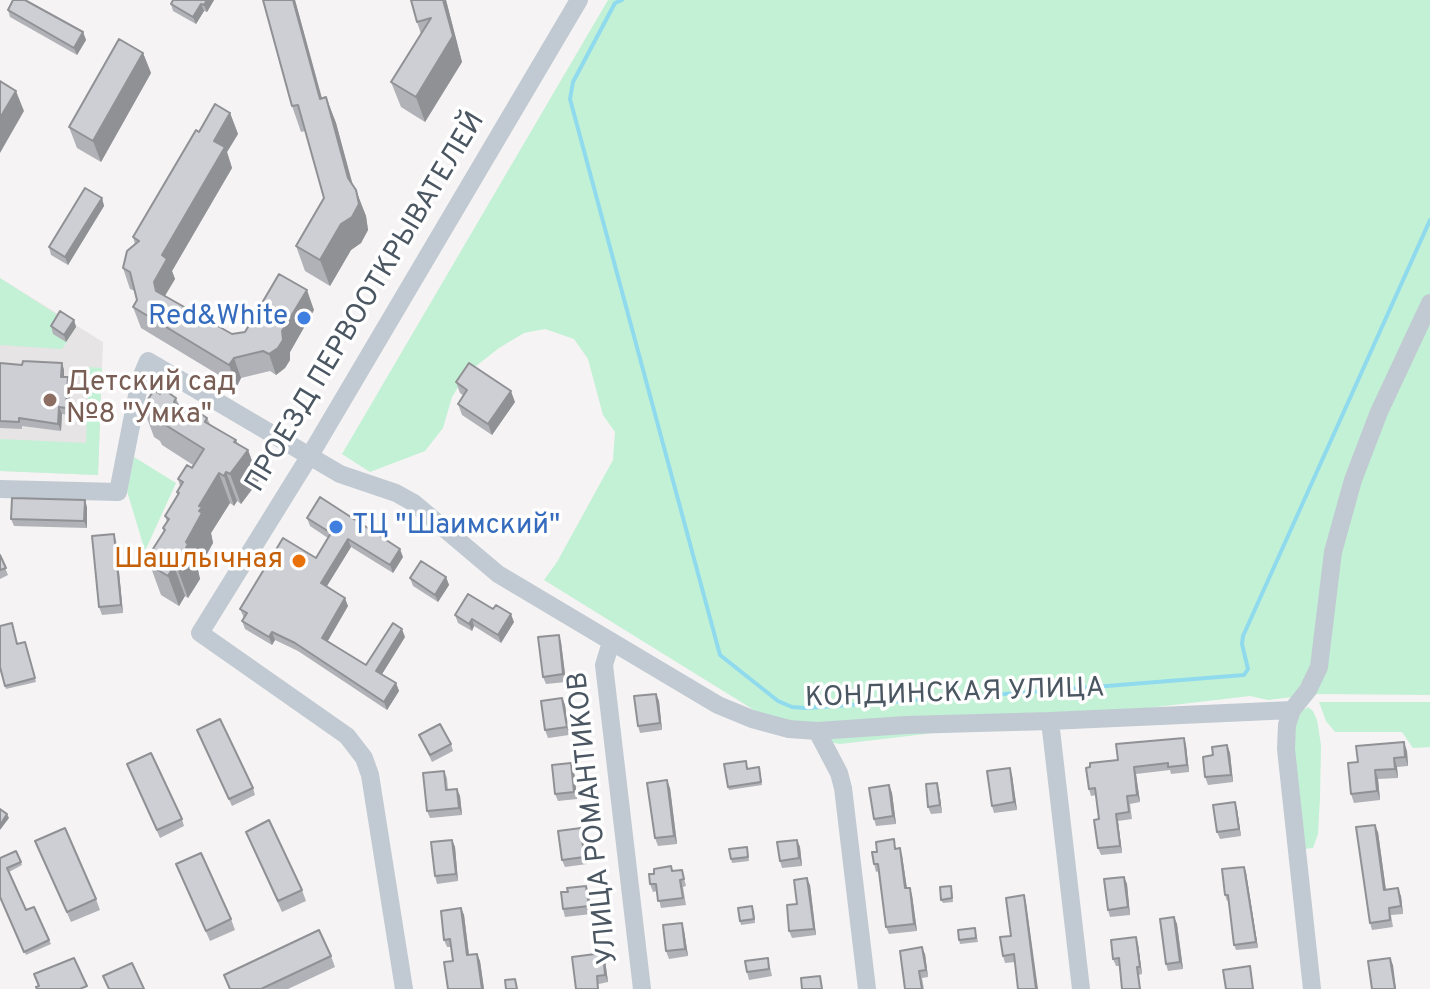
<!DOCTYPE html>
<meta charset="utf-8">
<style>
body{margin:0}
canvas{display:block;background:#f5f3f3}
</style>
<canvas width="1430" height="989"></canvas>
<script>
const ctx = document.querySelector('canvas').getContext('2d');
ctx.lineJoin = 'round';
function fillPath(path, color) { ctx.fillStyle = color; ctx.fill(path, 'evenodd'); }
const toPath = rows => new Path2D(rows.map(r => 'M' + r).join(''));
function trace(path, color, width, dash) { ctx.strokeStyle = color; ctx.lineWidth = width; ctx.lineCap = dash ? 'butt' : 'round'; ctx.setLineDash(dash || []); ctx.stroke(path); }
function drawText(font, color, halo, rows, align = 'center') {
  ctx.font = font + ' Overpass,sans-serif'; ctx.lineWidth = 7; ctx.setLineDash([]); ctx.textBaseline = 'middle'; ctx.strokeStyle = halo; ctx.fillStyle = color; for (const [text, x, y, turn = 0] of rows) {
    ctx.save(); ctx.translate(x, y); ctx.rotate((+turn || 0) * Math.PI / 180); ctx.textAlign = isNaN(turn) ? turn : align; if (halo) ctx.strokeText(text, 0, 0); ctx.fillText(text, 0, 0); ctx.restore();
  }
}
const education = toPath([
 [0,278,103,342,98,475,0,471]
]);
const green = toPath([
 [608,0,1430,0,1430,695,1318,694,1268,700,1250,696,840,744,796,736,544,580,557,562,613,460,615,432,603,415,588,359,574,339,545,329,524,333,499,348,466,374,452,397,443,428,425,451,370,472,342,454],
 [0,278,76,327,62,349,0,345],
 [89,367,102,368,98,475,0,471,0,439,86,443],
 [134,457,176,483,145,551,127,491],
 [1319,702,1430,702,1430,747,1413,748,1402,732,1335,732,1326,721],
 [1308,707,1313,711,1317,720,1321,745,1320,797,1318,834,1313,848,1304,849,1294,746,1294,727,1300,712]
]);
const stream = toPath([
 [622,0,615,3,573,82,570,99,720,655,778,701,792,707,806,708,1019,693,1244,675,1248,669,1242,644,1243,636,1430,220]
]);
const minor = toPath([
 [0,489,118,492,140,380,148,361,340,474,396,493,414,503,498,574,718,705,752,719,789,729,817,731,906,725,1050,721,1292,710],
 [611,642,604,665,642,989],
 [1050,721,1081,989],
 [817,731,839,773,843,788,867,989],
 [404,989,370,775,364,758,347,736,200,633,309,457,579,0],
 [1312,989,1286,749,1287,725,1292,710,1308,690,1319,667,1333,552,1353,480,1379,412,1430,303]
]);
const wall = toPath([
 [214,0,207,12,204,11,196,24,173,11,171,4],
 [263,0,295,0,322,98,326,97,336,123,352,184,366,216,368,230,361,243,351,250,330,286,305,271,296,246,324,198,305,131,301,132,292,106],
 [446,0,462,62,425,122,401,107,391,82,421,34,417,22],
 [8,10,83,32,86,40,77,55,10,17],
 [143,53,151,73,101,162,77,148,69,127],
 [230,113,238,134,227,152,232,168,172,271,175,279,165,296,232,334,245,332,314,310,290,352,290,360,285,368,276,375,270,371,241,378,237,386,141,328,133,307,137,300,135,291,130,289,123,268,135,244,133,237,199,132],
 [102,198,104,206,68,265,51,255,49,247],
 [74,320,76,327,66,342,53,334,51,326],
 [0,363,22,365,62,363,64,370,64,377,68,377,70,384,69,415,62,414,61,431,22,426,22,429,0,428],
 [456,382,515,402,492,435,462,415,458,404,464,396,460,393],
 [160,394,176,398,179,405,193,414,207,418,210,424,248,450,259,480,241,504,237,501,234,506,230,503,211,533,213,543,198,570,200,579,188,598,185,596,179,606,161,595,150,565,154,559,151,552,164,531,163,528,167,522,165,516,178,495,177,492,180,486,178,479,193,465,162,445,160,441,154,437,143,407],
 [87,507,87,528,14,526,11,519],
 [307,518,403,557,393,573,351,547,326,587,348,606,327,641,366,665,405,637,382,674,396,683,399,691,387,710,298,651,275,640,272,645,245,629,242,621,244,618,240,609,316,558,328,538,310,526],
 [116,541,123,613,102,615,99,607],
 [0,555,8,575,0,579],
 [446,577,449,585,438,602,413,586,410,578],
 [493,609,514,622,501,643,474,626,472,631,458,623,455,615],
 [25,642,36,682,6,689,5,686,18,644],
 [561,642,566,682,546,684,543,677],
 [656,694,659,701,662,730,640,733,638,726],
 [562,698,565,705,569,735,548,738,545,730],
 [197,730,253,788,255,795,232,806],
 [419,735,451,744,453,751,432,762],
 [1184,738,1186,745,1189,772,1171,774,1170,770,1136,774,1140,802,1130,804,1132,819,1118,821,1122,853,1101,855,1098,848,1099,819,1096,795,1091,796,1089,789,1118,760],
 [1227,745,1230,753,1233,782,1208,785,1205,777,1213,755],
 [1407,751,1408,766,1397,767,1398,778,1378,779,1380,800,1354,803,1351,794,1358,762],
 [746,761,748,769,760,771,762,785,729,790,728,787],
 [127,764,182,819,184,826,160,838],
 [574,770,577,799,558,801,555,794],
 [444,771,447,778,448,790,457,789,460,796,462,815,430,818,427,811],
 [1012,775,1017,810,994,813,992,806],
 [937,783,939,790,942,813,931,814,928,807],
 [889,785,892,793,896,824,876,826,874,819],
 [670,788,677,844,658,846,655,838],
 [1237,809,1241,836,1220,839,1217,832],
 [246,832,302,890,306,901,282,912],
 [1378,832,1386,890,1401,896,1403,914,1391,915,1393,927,1372,930,1370,923],
 [583,836,587,864,565,867,562,860],
 [452,840,455,847,458,881,437,884,435,876],
 [797,840,800,847,802,866,782,868,780,861],
 [35,841,96,899,100,910,71,922],
 [747,847,749,861,732,863,731,859],
 [897,848,902,855,907,888,912,895,917,931,889,934,886,927,879,871,876,872,874,864],
 [0,858,21,862,22,865,9,872,26,910,34,907,51,944,26,955,0,897],
 [176,864,231,919,235,930,210,941],
 [671,866,673,871,682,870,686,886,683,887,686,905,661,908,657,891,653,892,650,884,654,874],
 [1244,867,1246,872,1258,948,1236,950,1234,945,1229,900,1227,901,1225,895],
 [1124,877,1127,884,1130,915,1110,917,1108,910],
 [810,885,816,935,792,938,789,931,797,904],
 [586,886,589,893,591,914,565,917,563,909,568,892],
 [952,890,953,902,943,903,941,900],
 [1024,895,1026,902,1015,962,1005,963,1003,956,1011,936],
 [461,908,464,915,469,955,477,954,480,961,484,989,448,989,453,961,451,947,447,947,444,940],
 [754,910,755,923,741,925,740,921],
 [1174,917,1177,924,1183,969,1168,971,1166,964],
 [975,928,978,942,960,944,959,940],
 [684,930,688,956,669,959,666,951],
 [1138,944,1142,974,1139,975,1119,966,1116,966,1113,959],
 [603,953,605,960,608,982,576,989],
 [925,954,928,977,922,978,924,989,905,989],
 [331,956,335,967,288,989,229,989,224,975],
 [768,958,772,976,749,980,747,972]
]);
const shadedWall = toPath([
 [207,0,214,0,207,12,204,5],
 [293,0,295,0,329,125,320,99],
 [443,0,446,0,462,62,425,122,416,97],
 [201,4,204,11,196,24,193,17],
 [83,32,86,40,77,55,74,48],
 [143,53,151,73,101,162,93,141],
 [16,91,24,111,0,153,0,118],
 [326,97,336,123,358,204,348,178],
 [230,113,238,134,227,152,232,168,172,271,175,279,161,302,164,311,154,282,162,255,214,141],
 [356,190,366,216,368,230,361,243,351,250,330,286,320,260],
 [102,198,104,206,68,265,65,257],
 [307,290,314,310,290,352,290,360,285,368,276,375,269,354],
 [74,320,76,327,66,342,64,335],
 [234,358,241,378,237,386,229,365],
 [62,363,64,370,64,384,61,377],
 [68,377,70,384,69,415,66,408],
 [511,391,515,402,492,435,488,424],
 [59,407,62,414,61,431,58,424],
 [236,440,242,458,248,450,259,480,241,504,230,474,234,442],
 [226,472,237,501,234,506,224,476],
 [219,473,230,503,211,533,213,543,198,570,200,579,188,598,177,568,199,506],
 [85,500,87,507,87,528,84,521],
 [114,534,116,541,123,613,121,605],
 [348,539,351,547,324,591,321,583],
 [400,549,403,557,393,573,390,565],
 [174,566,185,596,179,606,168,576],
 [446,577,449,585,438,602,435,595],
 [345,598,348,606,325,646,322,638],
 [511,614,514,622,501,643,498,635],
 [472,619,474,626,472,631,469,624],
 [402,629,405,637,379,679,376,671],
 [272,632,275,640,272,645,269,637],
 [559,635,561,642,566,682,563,674],
 [396,683,399,691,387,710,384,702],
 [656,694,659,701,662,730,660,723],
 [562,698,565,705,569,735,567,727],
 [1184,738,1186,745,1189,772,1187,765],
 [1404,742,1407,751,1408,766,1405,757],
 [1227,745,1230,753,1233,782,1231,775],
 [1394,758,1397,767,1398,778,1395,769],
 [571,763,574,770,577,799,574,792],
 [1134,767,1136,774,1140,802,1137,795],
 [1010,768,1012,775,1017,810,1014,802],
 [1375,770,1378,779,1380,800,1377,791],
 [667,780,670,788,677,844,674,836],
 [937,783,939,790,942,813,940,805],
 [889,785,892,793,896,824,893,816],
 [457,789,460,796,462,815,459,808],
 [1235,802,1237,809,1241,836,1239,829],
 [7,814,9,818,0,830,0,825],
 [1116,814,1118,821,1122,853,1120,846],
 [1375,825,1378,832,1387,898,1384,890],
 [581,828,583,836,587,864,584,857],
 [452,840,455,847,458,881,456,874],
 [797,840,800,847,802,866,799,858],
 [900,848,902,855,908,896,905,888],
 [1244,867,1246,872,1258,948,1256,942],
 [1124,877,1127,884,1130,915,1128,907],
 [807,878,810,885,816,935,814,929],
 [586,886,589,893,591,914,589,906],
 [910,888,912,895,917,931,914,924],
 [1398,888,1401,896,1403,914,1401,906],
 [1024,895,1026,902,1038,989,1036,989],
 [461,908,464,915,470,963,467,955],
 [1174,917,1177,924,1183,969,1180,962],
 [682,923,684,930,688,956,685,949],
 [1136,937,1138,944,1142,974,1140,967],
 [922,947,925,954,928,977,926,970],
 [603,953,605,960,608,982,605,975],
 [477,954,480,961,484,989,482,989],
 [1390,958,1393,965,1396,989,1395,989]
]);
const building = toPath([
 [13,0,25,0,83,32,74,48,8,10,13,0],
 [173,0,207,0,204,5,201,4,193,17,171,4,173,0],
 [263,0,293,0,320,99,326,97,348,178,356,190,359,204,352,217,341,224,320,260,296,246,324,198,298,105,292,106,263,0],
 [411,0,443,0,453,36,416,97,391,82,431,18,417,22,411,0],
 [119,39,143,53,93,141,69,127,119,39],
 [0,81,16,91,0,118,0,81],
 [215,104,230,113,214,141,225,147,162,255,167,259,154,282,156,291,232,334,245,332,279,274,307,290,282,331,283,340,278,348,269,354,263,351,234,358,229,365,133,307,137,300,130,272,123,268,127,251,139,241,133,237,196,130,199,132,215,104],
 [85,188,102,198,65,257,49,247,85,188],
 [60,311,74,320,64,335,51,326,60,311],
 [23,361,62,363,61,377,68,377,66,408,59,407,58,424,19,418,19,422,0,421,0,363,22,365,23,361],
 [469,363,511,391,488,424,458,404,467,390,456,382,469,363],
 [163,389,176,398,174,402,193,414,195,410,207,418,205,422,236,440,234,442,248,450,230,474,226,472,224,476,219,473,199,506,202,507,199,511,202,513,186,542,188,544,186,548,189,550,177,568,174,566,168,576,150,565,156,555,151,552,165,530,163,528,169,519,165,516,179,493,177,492,183,482,178,479,187,465,192,468,204,449,151,416,152,413,143,407,154,390,160,394,163,389],
 [320,497,400,549,390,565,348,539,321,583,345,598,322,638,366,665,393,623,402,629,376,671,396,683,384,702,295,643,272,632,269,637,242,621,247,613,240,609,283,538,316,558,331,533,307,518,320,497],
 [12,498,85,500,84,521,11,519,12,498],
 [114,534,121,605,99,607,92,536,114,534],
 [0,555,6,568,0,570,0,555],
 [421,561,446,577,435,595,410,578,421,561],
 [468,594,493,609,496,605,511,614,498,635,472,619,469,624,455,615,468,594],
 [12,623,17,644,25,642,35,678,5,686,0,667,0,626,12,623],
 [559,635,563,674,543,677,538,637,559,635],
 [656,694,660,723,638,726,634,696,656,694],
 [562,698,567,727,545,730,541,701,562,698],
 [220,719,253,788,229,799,197,730,220,719],
 [440,724,451,744,430,755,419,735,440,724],
 [1184,738,1187,765,1168,767,1168,763,1134,767,1137,795,1127,796,1129,812,1116,814,1120,846,1098,848,1094,820,1099,819,1095,788,1089,789,1086,768,1090,767,1090,763,1118,760,1116,744,1184,738],
 [1404,742,1405,757,1394,758,1395,769,1375,770,1377,791,1351,794,1348,763,1358,762,1356,746,1404,742],
 [1227,745,1231,775,1205,777,1203,757,1213,755,1212,747,1227,745],
 [151,753,182,819,157,830,127,764,151,753],
 [746,761,747,769,759,767,761,782,728,787,724,764,746,761],
 [571,763,574,792,555,794,552,765,571,763],
 [1010,768,1014,802,992,806,987,771,1010,768],
 [444,771,446,790,457,789,459,808,427,811,423,773,444,771],
 [667,780,674,836,655,838,647,783,667,780],
 [937,783,940,805,928,807,926,784,937,783],
 [889,785,893,816,874,819,869,788,889,785],
 [1235,802,1239,829,1217,832,1213,805,1235,802],
 [0,809,7,814,0,825,0,809],
 [269,820,302,890,278,901,246,832,269,820],
 [1375,825,1384,890,1398,888,1401,906,1389,908,1390,920,1370,923,1356,827,1375,825],
 [65,828,96,899,67,912,35,841,65,828],
 [581,828,584,857,562,860,558,831,581,828],
 [894,839,895,849,900,848,905,888,910,888,914,924,886,927,878,864,874,864,872,852,877,852,876,842,894,839],
 [452,840,456,874,435,876,431,842,452,840],
 [797,840,799,858,780,861,777,842,797,840],
 [747,847,748,857,731,859,729,849,747,847],
 [16,851,21,862,7,868,26,910,34,907,49,940,24,952,0,897,0,858,16,851],
 [201,853,231,919,206,931,176,864,201,853],
 [671,866,672,871,682,870,684,879,680,880,683,898,658,901,656,884,650,884,649,874,654,874,654,869,671,866],
 [1244,867,1256,942,1234,945,1228,895,1225,895,1222,869,1244,867],
 [1124,877,1128,907,1108,910,1104,879,1124,877],
 [807,878,814,929,789,931,787,905,797,904,794,880,807,878],
 [586,886,589,906,563,909,561,892,568,892,567,888,586,886],
 [951,886,952,898,941,900,940,887,951,886],
 [1024,895,1036,989,1018,989,1014,954,1003,956,1000,937,1011,936,1006,898,1024,895],
 [752,906,754,919,740,921,738,908,752,906],
 [461,908,467,955,477,954,482,989,448,989,444,962,453,961,450,939,444,940,441,911,461,908],
 [1174,917,1180,962,1166,964,1160,919,1174,917],
 [682,923,685,949,666,951,663,925,682,923],
 [975,928,976,938,959,940,958,930,975,928],
 [319,930,331,956,261,989,230,989,224,975,319,930],
 [1136,937,1140,967,1137,967,1140,989,1122,989,1119,958,1113,959,1111,940,1136,937],
 [922,947,926,970,919,971,922,989,905,989,900,951,922,947],
 [603,953,605,975,597,976,598,989,576,989,572,957,603,953],
 [74,958,87,986,80,989,37,989,36,987,39,986,34,974,74,958],
 [768,958,769,969,747,972,745,961,768,958],
 [1390,958,1395,989,1372,989,1368,961,1390,958],
 [132,963,144,989,109,989,103,976,132,963],
 [1250,966,1253,989,1226,989,1223,970,1250,966],
 [820,976,822,989,802,989,801,978,820,976],
 [515,979,517,989,506,989,505,980,515,979]
]);
const markers = [
 [304,318,8,"#3f7fe0"],
 [50,400,8,"#8d6e63"],
 [336,527,8,"#3f7fe0"],
 [299,561,8,"#e8710a"]
];
const streetNames = [
 ["ПРОЕЗД ПЕРВООТКРЫВАТЕЛЕЙ",367,303,-59],
 ["КОНДИНСКАЯ УЛИЦА",955,695,-2],
 ["УЛИЦА РОМАНТИКОВ",595,818,-96]
];
const shopNames = [
 ["Red&White",288,318],
 ["ТЦ \"Шаимский\"",352,527,"left"]
];
const educationNames = [
 ["Детский сад",66,384],
 ["№8 \"Умка\"",66,416]
];
const foodNames = [
 ["Шашлычная",283,561]
];
fillPath(education, '#e6e4e5');
fillPath(green, '#c3f1d5');
trace(stream, '#90daee', 4);
trace(minor, '#c1cad2', 18);
fillPath(wall, '#b0b2b7');
fillPath(shadedWall, '#909195');
fillPath(building, '#cdcfd5');
trace(building, '#909195', 2);
for (const [x, y, r, color] of markers) { const dot = new Path2D(); dot.arc(x, y, r, 0, 2 * Math.PI); ctx.fillStyle = color; ctx.fill(dot); trace(dot, '#fff', 3); }
drawText('28px', '#4a5661', '#fff', streetNames);
drawText('28px', '#366cbe', '#fff', shopNames, 'right');
drawText('28px', '#785e54', '#fff', educationNames, 'left');
drawText('28px', '#c56008', '#fff', foodNames, 'right');
</script>
